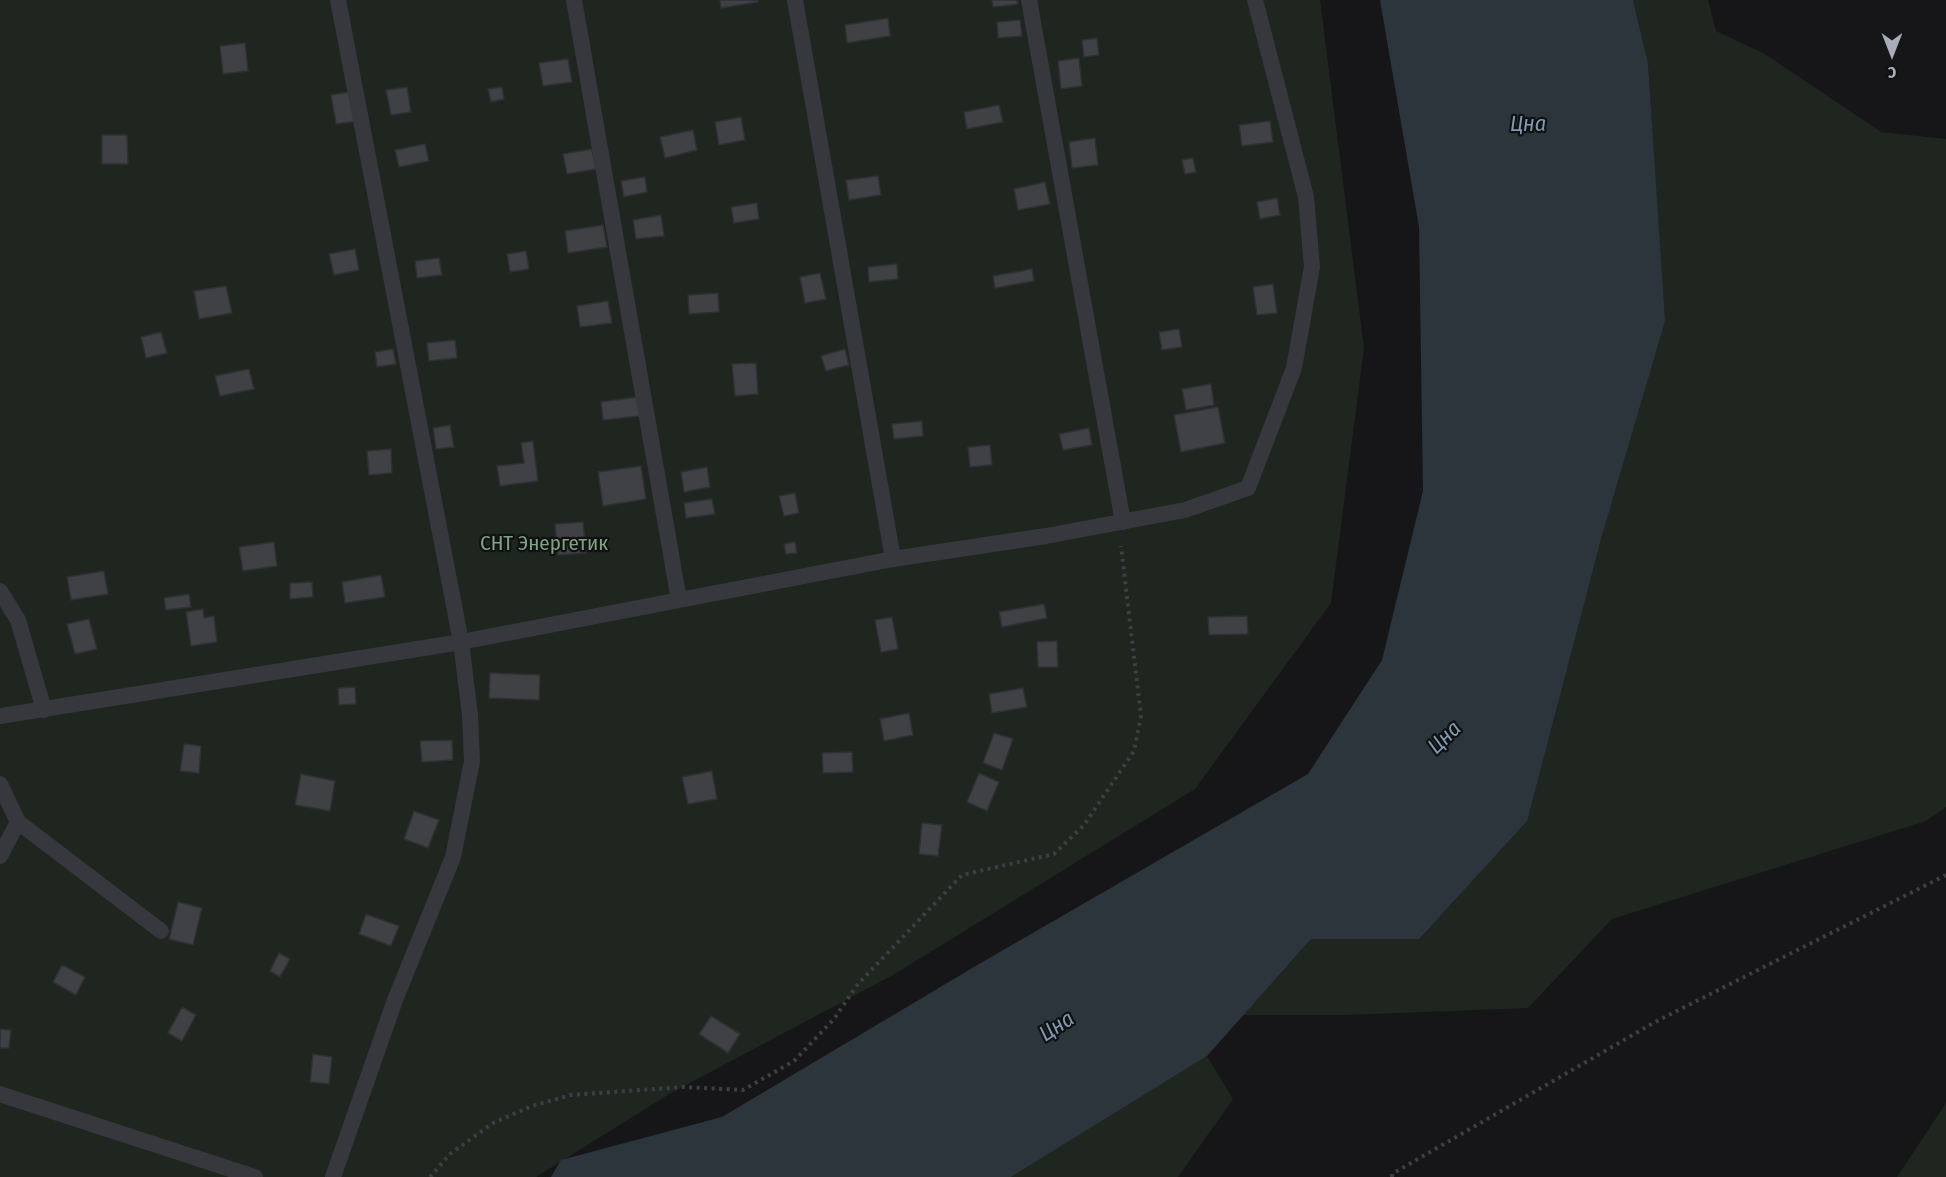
<!DOCTYPE html>
<meta charset="utf-8">
<style>
body{margin:0}
#map{position:relative;width:1946px;height:1177px;overflow:hidden;background:#161618;font-family:"Fira Sans Condensed",sans-serif}
canvas{display:block}
.north{position:absolute;left:1862px;top:24px;width:60px;height:60px;-webkit-text-stroke:4px #111113;paint-order:stroke;rotate:180deg;font-size:16px;font-weight:700;line-height:24px;text-align:center;color:#a8adb8}
.north::after{content:'';display:block;margin:auto;width:21px;height:27px;background:#a8adb8;clip-path:polygon(50% 0,100% 100%,50% 72%,0 100%)}
</style>
<div id="map">
<canvas width="1946" height="1177"></canvas>
<div class="north">С</div>
</div>
<script>
const ctx = document.querySelector('canvas').getContext('2d');
ctx.lineJoin = 'round';
function fillPath(path, color) { ctx.fillStyle = color; ctx.fill(path, 'evenodd'); }
const toPath = rows => new Path2D(rows.map(r => 'M' + r).join(''));
function trace(path, color, width, dash) { ctx.strokeStyle = color; ctx.lineWidth = width; ctx.lineCap = dash ? 'butt' : 'round'; ctx.setLineDash(dash || []); ctx.stroke(path); }
function drawText(font, color, halo, rows, align = 'center') {
  ctx.font = font + ' "Fira Sans Condensed",sans-serif'; ctx.lineWidth = 4.5; ctx.setLineDash([]); ctx.textBaseline = 'middle'; ctx.strokeStyle = halo; ctx.fillStyle = color; for (const [text, x, y, turn = 0] of rows) {
    ctx.save(); ctx.translate(x, y); ctx.rotate((+turn || 0) * Math.PI / 180); ctx.textAlign = isNaN(turn) ? turn : align; if (halo) ctx.strokeText(text, 0, 0); ctx.fillText(text, 0, 0); ctx.restore();
  }
}
const green = toPath([
 [0,0,1320,0,1364,348,1331,603,1195,789,893,975,671,1093,536,1177,0,1177],
 [1633,0,1708,0,1716,31,1765,54,1881,132,1946,139,1946,807,1926,821,1612,919,1528,1008,1346,1015,1243,1015,1311,939,1419,939,1601,539,1664,321,1648,63],
 [1207,1056,1233,1099,1178,1177,1011,1177],
 [1946,1103,1946,1177,1897,1177]
]);
const water = toPath([
 [1380,0,1633,0,1648,63,1665,321,1601,539,1527,821,1419,939,1311,939,1207,1056,1011,1177,551,1177,561,1160,722,1117,979,964,1308,774,1382,660,1423,491,1419,227]
]);
const building = toPath([
 [720,0,758,0,758,2,721,8,720,0],
 [992,0,1017,0,1018,4,993,7,992,0],
 [888,18,890,36,847,43,845,25,888,18],
 [1020,20,1022,36,998,38,997,22,1020,20],
 [1097,38,1099,55,1084,57,1082,40,1097,38],
 [245,43,248,71,223,74,220,46,245,43],
 [1079,58,1082,86,1061,89,1058,61,1079,58],
 [568,59,572,82,543,86,539,63,568,59],
 [407,87,411,112,391,115,386,90,407,87],
 [502,87,504,99,491,102,488,89,502,87],
 [354,91,358,121,336,124,331,95,354,91],
 [999,105,1003,122,967,129,964,112,999,105],
 [741,117,745,140,719,145,715,122,741,117],
 [1270,121,1273,142,1242,146,1239,125,1270,121],
 [693,130,697,150,665,158,660,137,693,130],
 [102,135,127,135,128,164,102,164,102,135],
 [1095,138,1098,165,1072,168,1069,142,1095,138],
 [425,144,429,161,399,167,395,150,425,144],
 [592,149,596,169,567,174,563,154,592,149],
 [1193,158,1196,172,1185,174,1182,160,1193,158],
 [878,176,881,195,849,200,846,180,878,176],
 [645,177,647,192,624,197,621,181,645,177],
 [1045,182,1050,204,1018,210,1014,189,1045,182],
 [1277,198,1280,215,1260,219,1257,202,1277,198],
 [757,203,759,219,734,223,731,207,757,203],
 [661,215,664,236,636,239,633,220,661,215],
 [603,225,607,247,568,253,565,231,603,225],
 [355,249,359,270,334,275,329,254,355,249],
 [526,251,529,269,510,272,507,254,526,251],
 [439,258,442,275,417,278,415,261,439,258],
 [897,264,898,279,869,282,868,267,897,264],
 [1032,269,1034,281,995,288,993,276,1032,269],
 [820,273,826,299,805,303,800,277,820,273],
 [1273,284,1277,313,1257,315,1253,287,1273,284],
 [226,286,232,313,199,319,194,291,226,286],
 [718,293,719,312,689,314,688,295,718,293],
 [608,301,612,323,580,327,577,306,608,301],
 [1179,329,1182,347,1162,350,1159,332,1179,329],
 [161,332,167,353,146,358,141,337,161,332],
 [455,340,457,358,429,361,427,343,455,340],
 [393,349,396,364,377,367,375,352,393,349],
 [845,349,849,365,826,371,821,356,845,349],
 [756,363,758,394,735,396,732,364,756,363],
 [249,369,254,389,220,396,215,376,249,369],
 [1211,384,1214,405,1186,410,1182,389,1211,384],
 [637,397,640,416,603,420,601,402,637,397],
 [1218,407,1225,443,1181,452,1174,415,1218,407],
 [922,421,923,436,894,439,892,424,922,421],
 [450,425,454,447,436,449,433,428,450,425],
 [1089,428,1092,445,1063,450,1059,434,1089,428],
 [533,441,538,481,500,486,497,466,524,463,521,443,533,441],
 [990,445,992,465,970,467,968,447,990,445],
 [391,449,392,473,369,475,367,451,391,449],
 [641,466,646,499,603,506,598,472,641,466],
 [707,467,710,487,684,492,681,472,707,467],
 [795,493,799,513,784,516,779,496,795,493],
 [712,499,715,514,686,518,684,503,712,499],
 [583,522,586,553,558,555,555,524,583,522],
 [274,542,277,566,243,571,239,547,274,542],
 [795,542,797,553,786,554,784,544,795,542],
 [104,571,108,594,71,600,67,577,104,571],
 [381,575,385,597,345,603,342,582,381,575],
 [312,582,313,597,290,599,290,583,312,582],
 [189,594,191,607,166,610,164,598,189,594],
 [1044,604,1047,618,1002,627,999,612,1044,604],
 [203,609,204,618,214,616,217,642,191,646,186,612,203,609],
 [1247,616,1248,634,1209,635,1208,617,1247,616],
 [892,617,898,649,881,652,875,620,892,617],
 [89,619,97,649,75,654,67,624,89,619],
 [1057,641,1058,667,1038,667,1037,642,1057,641],
 [490,673,540,675,539,700,489,698,490,673],
 [355,687,356,704,339,705,338,688,355,687],
 [1023,688,1027,707,992,713,989,694,1023,688],
 [909,713,913,735,884,741,880,719,909,713],
 [994,733,1013,739,1002,770,983,763,994,733],
 [452,740,453,760,422,762,420,741,452,740],
 [184,744,201,746,199,773,180,771,184,744],
 [852,752,853,772,823,773,822,753,852,752],
 [712,771,717,799,688,804,682,777,712,771],
 [979,773,999,782,987,811,967,802,979,773],
 [301,774,335,781,330,811,295,805,301,774],
 [414,811,439,820,428,848,404,839,414,811],
 [922,823,942,825,938,856,919,854,922,823],
 [178,902,202,908,193,945,169,939,178,902],
 [366,914,399,926,391,946,359,934,366,914],
 [279,953,290,959,280,977,270,971,279,953],
 [62,965,85,977,76,995,53,982,62,965],
 [182,1007,196,1015,182,1041,168,1033,182,1007],
 [711,1016,740,1034,728,1053,699,1034,711,1016],
 [0,1029,11,1030,9,1048,0,1048,0,1029],
 [313,1054,332,1057,329,1084,310,1082,313,1054]
]);
const path = toPath([
 [430,1177,450,1154,493,1123,532,1106,571,1095,683,1087,743,1090,794,1061,834,1019,857,985,962,875,1054,854,1084,825,1134,751,1141,716,1121,546],
 [1392,1177,1392,1174,1655,1022,1946,875]
]);
const service = toPath([
 [574,0,679,600],
 [795,0,893,559],
 [1029,0,1123,522],
 [0,591,18,620,44,710],
 [0,716,461,642,338,0],
 [0,784,18,822,161,931],
 [0,856,18,822],
 [0,1094,255,1177],
 [333,1177,395,1000,453,857,472,761,470,715,461,642,893,559,1046,536,1185,510,1248,488,1294,368,1312,267,1306,197,1255,0]
]);
const parkNames = [
 ["СНТ Энергетик",544,544]
];
const waterNames = [
 ["Цна",1528,125],
 ["Цна",1445,738,-44],
 ["Цна",1057,1027,-33]
];
fillPath(green, '#1e261f');
fillPath(water, '#2c353c');
fillPath(building, '#404145');
trace(building, '#303034', 1.5);
trace(path, '#3d3f44', 4, [3, 4.5]);
trace(service, '#37383d', 16);
drawText('21px', '#7fa381', '#111113', parkNames);
drawText('italic 22px', '#7f9bb3', '#111113', waterNames);
</script>
